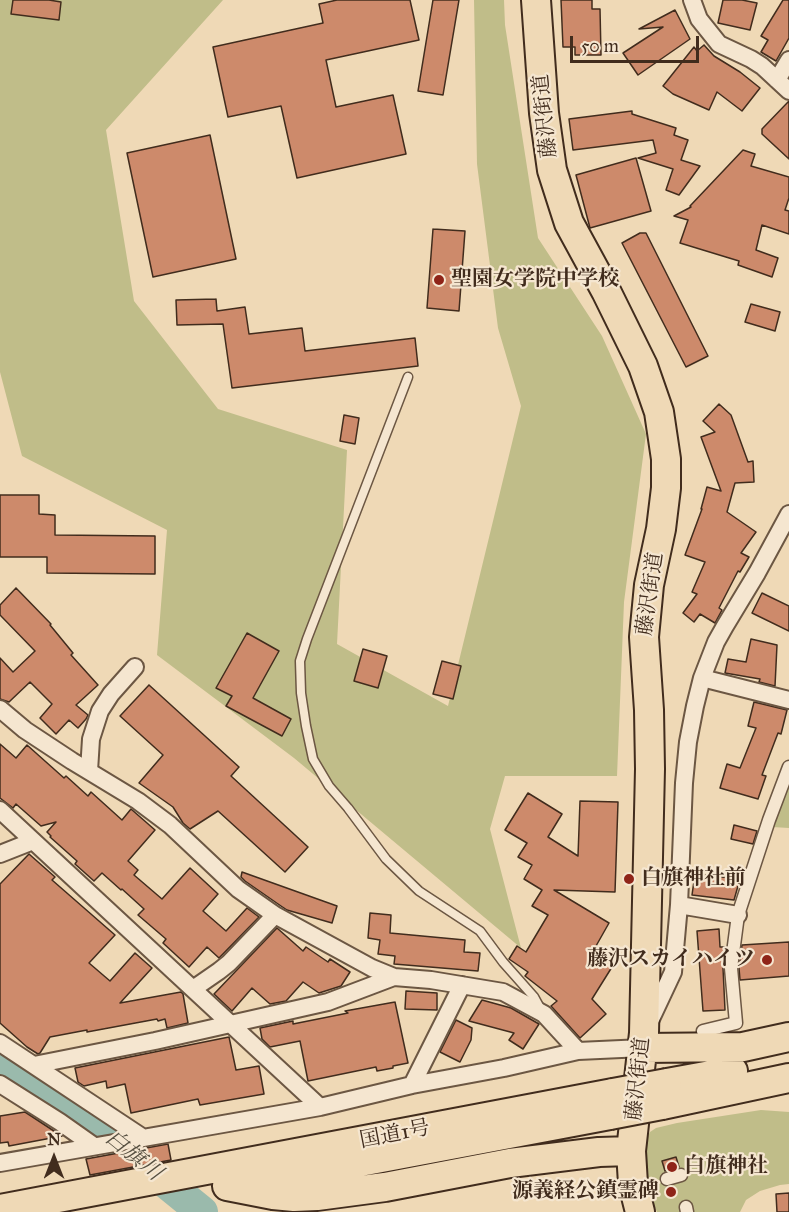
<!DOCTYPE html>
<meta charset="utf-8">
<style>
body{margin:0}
#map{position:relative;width:789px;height:1212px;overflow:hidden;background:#efd9b6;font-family:"IM FELL Great Primer",serif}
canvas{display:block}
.north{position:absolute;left:24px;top:1128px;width:60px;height:60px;-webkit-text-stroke:4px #f5e6d0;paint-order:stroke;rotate:0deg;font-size:16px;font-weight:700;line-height:24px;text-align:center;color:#412c1d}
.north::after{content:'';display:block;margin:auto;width:21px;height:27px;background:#412c1d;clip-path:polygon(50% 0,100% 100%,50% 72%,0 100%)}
.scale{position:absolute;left:570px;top:36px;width:129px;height:27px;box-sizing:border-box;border:3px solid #412c1d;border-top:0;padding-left:8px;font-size:18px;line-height:21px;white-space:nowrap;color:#412c1d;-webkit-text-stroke:4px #f5e6d0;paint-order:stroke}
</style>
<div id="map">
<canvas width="789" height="1212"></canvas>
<div class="north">N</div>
<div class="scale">50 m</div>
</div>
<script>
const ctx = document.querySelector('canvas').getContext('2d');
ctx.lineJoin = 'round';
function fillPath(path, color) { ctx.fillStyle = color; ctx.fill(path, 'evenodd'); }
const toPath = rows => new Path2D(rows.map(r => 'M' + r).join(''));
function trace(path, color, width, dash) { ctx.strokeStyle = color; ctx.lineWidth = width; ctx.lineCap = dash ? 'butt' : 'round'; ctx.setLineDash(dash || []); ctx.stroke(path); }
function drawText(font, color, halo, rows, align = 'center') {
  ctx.font = font + ' "IM FELL Great Primer","Noto Serif JP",serif'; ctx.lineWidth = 4.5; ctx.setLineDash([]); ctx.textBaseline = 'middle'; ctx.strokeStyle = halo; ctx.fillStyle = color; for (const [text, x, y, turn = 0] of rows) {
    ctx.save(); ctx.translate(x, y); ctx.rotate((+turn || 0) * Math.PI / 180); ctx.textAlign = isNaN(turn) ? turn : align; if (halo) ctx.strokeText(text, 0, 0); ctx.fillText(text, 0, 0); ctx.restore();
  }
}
const green = toPath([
 [0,0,223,0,106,130,134,301,218,409,347,450,337,644,448,706,521,406,498,328,477,164,474,0,504,0,505,25,538,238,602,336,646,434,624,602,617,776,505,776,490,829,521,948,294,758,157,655,167,530,22,456,0,372],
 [789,777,789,828,772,827],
 [761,1110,789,1112,789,1184,780,1185,760,1191,746,1200,740,1212,657,1212,648,1192,646,1182,645,1151,646,1140,650,1132,656,1128,677,1123]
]);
const river = toPath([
 [0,1064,100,1129,202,1212]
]);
const building = toPath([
 [13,0,49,0,61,2,59,20,11,14,13,0],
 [337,0,410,0,419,40,326,60,336,107,393,95,406,154,297,178,281,106,228,117,213,47,323,23,319,4,337,0],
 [433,0,459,0,443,95,418,91,433,0],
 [561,0,592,0,592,9,600,9,601,55,575,55,575,47,563,47,561,0],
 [723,0,742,0,757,3,750,30,718,23,723,0],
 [783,0,789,0,789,38,776,61,761,52,768,40,761,36,783,0],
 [675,10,690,39,638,75,623,53,663,27,639,29,675,10],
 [704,45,714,56,740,72,760,88,742,111,717,92,709,110,673,94,663,86,694,47,697,51,704,45],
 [789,101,789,159,762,134,762,129,789,101],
 [632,111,632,114,676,128,674,135,688,140,681,160,700,166,679,195,666,190,673,169,638,158,656,153,653,140,573,150,569,119,632,111],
 [210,135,236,259,153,277,127,153,210,135],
 [743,150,755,154,751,166,789,177,789,198,785,210,789,211,789,234,762,225,756,250,778,258,772,277,738,265,739,261,680,243,688,220,674,216,691,207,690,206,743,150],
 [636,158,651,211,590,228,576,175,636,158],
 [433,229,465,231,459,311,427,308,433,229],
 [640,233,646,233,708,356,686,367,622,243,640,233],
 [216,299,217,311,245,307,249,334,302,328,305,351,415,338,418,366,232,388,223,324,177,325,176,300,216,299],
 [751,304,780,312,775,331,745,322,751,304],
 [719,404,731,415,748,462,753,461,754,482,735,483,727,512,756,532,741,553,749,557,740,572,738,571,719,608,722,610,715,623,700,614,694,622,683,613,697,594,692,592,705,562,685,555,702,509,701,509,707,487,721,491,701,437,715,432,703,421,719,404],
 [344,415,359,418,355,444,340,441,344,415],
 [0,495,39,495,39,514,55,515,55,535,155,536,155,574,47,573,47,557,0,557,0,495],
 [16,588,51,624,50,625,73,653,71,655,98,685,76,705,88,715,86,719,78,728,69,720,56,734,40,718,52,704,30,682,9,702,0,699,0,658,13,672,35,651,0,615,0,605,16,588],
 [762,593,789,606,789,631,752,613,762,593],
 [247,633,279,651,253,698,291,719,282,736,226,706,232,696,216,688,247,633],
 [751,639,777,645,775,686,759,682,760,679,725,673,728,659,746,662,751,639],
 [363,649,387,656,378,688,354,681,363,649],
 [442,661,461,666,453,699,433,694,442,661],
 [149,685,239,767,231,776,308,847,285,872,218,811,190,829,183,823,173,807,139,783,163,755,120,716,149,685],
 [754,702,787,710,781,734,778,733,762,775,766,776,758,799,720,788,727,764,740,768,756,728,748,726,754,702],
 [0,744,16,758,27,745,64,778,66,776,88,796,91,792,122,820,131,809,155,830,128,861,138,870,134,875,162,899,190,868,218,894,203,911,226,931,247,908,259,917,219,958,207,947,189,967,163,943,166,939,138,915,144,909,122,889,121,890,102,873,94,881,75,864,77,861,50,837,51,836,47,832,56,822,41,826,16,804,13,808,0,798,0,744],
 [528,793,562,814,548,837,578,856,580,801,618,802,615,892,554,890,609,923,596,946,617,959,592,999,606,1014,580,1038,551,1006,557,1001,525,976,528,972,509,959,517,946,526,952,548,915,532,906,542,890,524,879,532,865,518,857,527,843,505,830,528,793],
 [734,825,757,831,753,844,731,839,734,825],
 [29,854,55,877,52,880,115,935,89,963,110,981,135,953,152,968,120,1003,181,992,183,994,188,1023,167,1028,165,1019,158,1021,157,1019,87,1032,87,1030,50,1037,40,1053,38,1054,27,1047,0,1023,0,884,29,854],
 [242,872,337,906,332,923,287,910,281,906,245,881,241,877,242,872],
 [695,874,740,879,734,900,692,895,695,874],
 [370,913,391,915,390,933,465,940,464,952,480,953,478,971,394,964,395,956,378,954,380,940,368,938,370,913],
 [277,928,303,951,306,947,328,962,330,959,350,972,341,986,319,993,303,982,286,1001,270,1004,252,988,232,1011,214,994,277,928],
 [719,929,720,947,726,947,723,968,725,1010,703,1011,697,931,719,929],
 [789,942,789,976,740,980,739,968,742,945,789,942],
 [406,991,437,993,437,1010,405,1009,406,991],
 [482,1000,511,1008,539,1024,523,1049,509,1040,514,1033,469,1021,482,1000],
 [395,1002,408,1063,393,1066,393,1068,377,1071,376,1067,308,1081,300,1041,270,1047,262,1039,260,1028,293,1021,293,1024,348,1013,345,1011,395,1002],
 [456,1020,472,1028,471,1040,460,1062,440,1052,456,1020],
 [229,1037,236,1070,259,1066,264,1094,200,1105,198,1099,131,1113,125,1084,107,1088,106,1081,84,1086,78,1082,75,1068,229,1037],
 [25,1112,54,1131,62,1136,9,1146,8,1142,0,1143,0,1116,25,1112],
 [168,1144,171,1160,90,1175,86,1159,168,1144],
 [676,1157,679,1167,665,1171,662,1161,676,1157],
 [789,1193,789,1212,777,1212,776,1194,789,1193]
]);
const service = toPath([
 [408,377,307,639,300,661,301,693,306,726,313,759,329,786,348,808,386,859,419,891,480,931,503,962,534,997,540,1008]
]);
const pedestrian = toPath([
 [703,1031,736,1023,731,968,738,915,769,820,789,767],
 [667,1179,681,1175],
 [686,1207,687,1212]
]);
const minor = toPath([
 [692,0,699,19,719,44,751,59,762,66,789,91],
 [777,80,789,60],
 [702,678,789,700],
 [0,709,25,730,72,761,138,801,170,825,238,889,275,915,372,968,394,977,431,980,503,992,544,1014,578,1051],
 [89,771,91,739,100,711,111,694,135,667],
 [0,810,320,1107],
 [0,854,33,841],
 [679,905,738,915],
 [193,989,219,971,229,963,275,915],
 [650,1021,673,972,679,905,684,783,688,742,695,706,702,678,716,642,725,626,757,573,789,514],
 [0,1043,142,1137],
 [34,1065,155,1041,328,1002,394,977],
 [0,1084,60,1122,94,1146],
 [412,1085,462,985],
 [0,1163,320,1107,412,1085,504,1068,578,1051,643,1048]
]);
const trunk = toPath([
 [536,0,544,113,552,170,569,223,606,291,643,366,659,412,666,459,666,488,661,529,649,585,644,637,649,710,650,769,644,1033,631,1151,633,1184,640,1212],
 [643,1048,743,1047,789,1037],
 [667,1083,733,1071],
 [662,1105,789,1078],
 [259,1181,610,1115],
 [227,1186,273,1195,294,1197,317,1196,385,1187,510,1163,599,1152,631,1151],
 [0,1209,613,1093]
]);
const trunkBridge = toPath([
 [613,1093,667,1083],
 [610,1115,662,1105]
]);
const markers = [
 [439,280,6,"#8f2418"],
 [629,879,6,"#8f2418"],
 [767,960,6,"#8f2418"],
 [672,1167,6,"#8f2418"],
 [671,1192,6,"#8f2418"]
];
const streetNames = [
 ["藤沢街道",546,116,-96],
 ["藤沢街道",651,594,-82],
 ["藤沢街道",639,1079,-84],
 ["国道1号",395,1135,-11]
];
const poiNames = [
 ["聖園女学院中学校",451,280],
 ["白旗神社前",641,879],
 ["藤沢スカイハイツ",755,960,"right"],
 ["白旗神社",684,1167],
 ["源義経公鎮霊碑",659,1192,"right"]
];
const waterNames = [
 ["白旗川",133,1156,39]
];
fillPath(green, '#c0bd89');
trace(river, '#9abaac', 32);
fillPath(building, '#cd8a6b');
trace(building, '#412c1d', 1.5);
trace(service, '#6c5743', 11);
trace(pedestrian, '#6c5743', 15);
trace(minor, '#6c5743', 20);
trace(trunk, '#412c1d', 32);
trace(service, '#f5e6d0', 8);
trace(pedestrian, '#f5e6d0', 12);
trace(minor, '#f5e6d0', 16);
trace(trunk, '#efd9b6', 28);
trace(trunkBridge, '#412c1d', 32, []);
trace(trunkBridge, '#efd9b6', 28);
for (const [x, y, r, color] of markers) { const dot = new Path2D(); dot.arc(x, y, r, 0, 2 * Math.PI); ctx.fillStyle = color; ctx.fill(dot); trace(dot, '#f5e6d0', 2); }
drawText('21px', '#412c1d', '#f5e6d0', streetNames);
drawText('bold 21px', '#412c1d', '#f5e6d0', poiNames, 'left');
drawText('italic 22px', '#575041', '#f5e6d0', waterNames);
</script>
